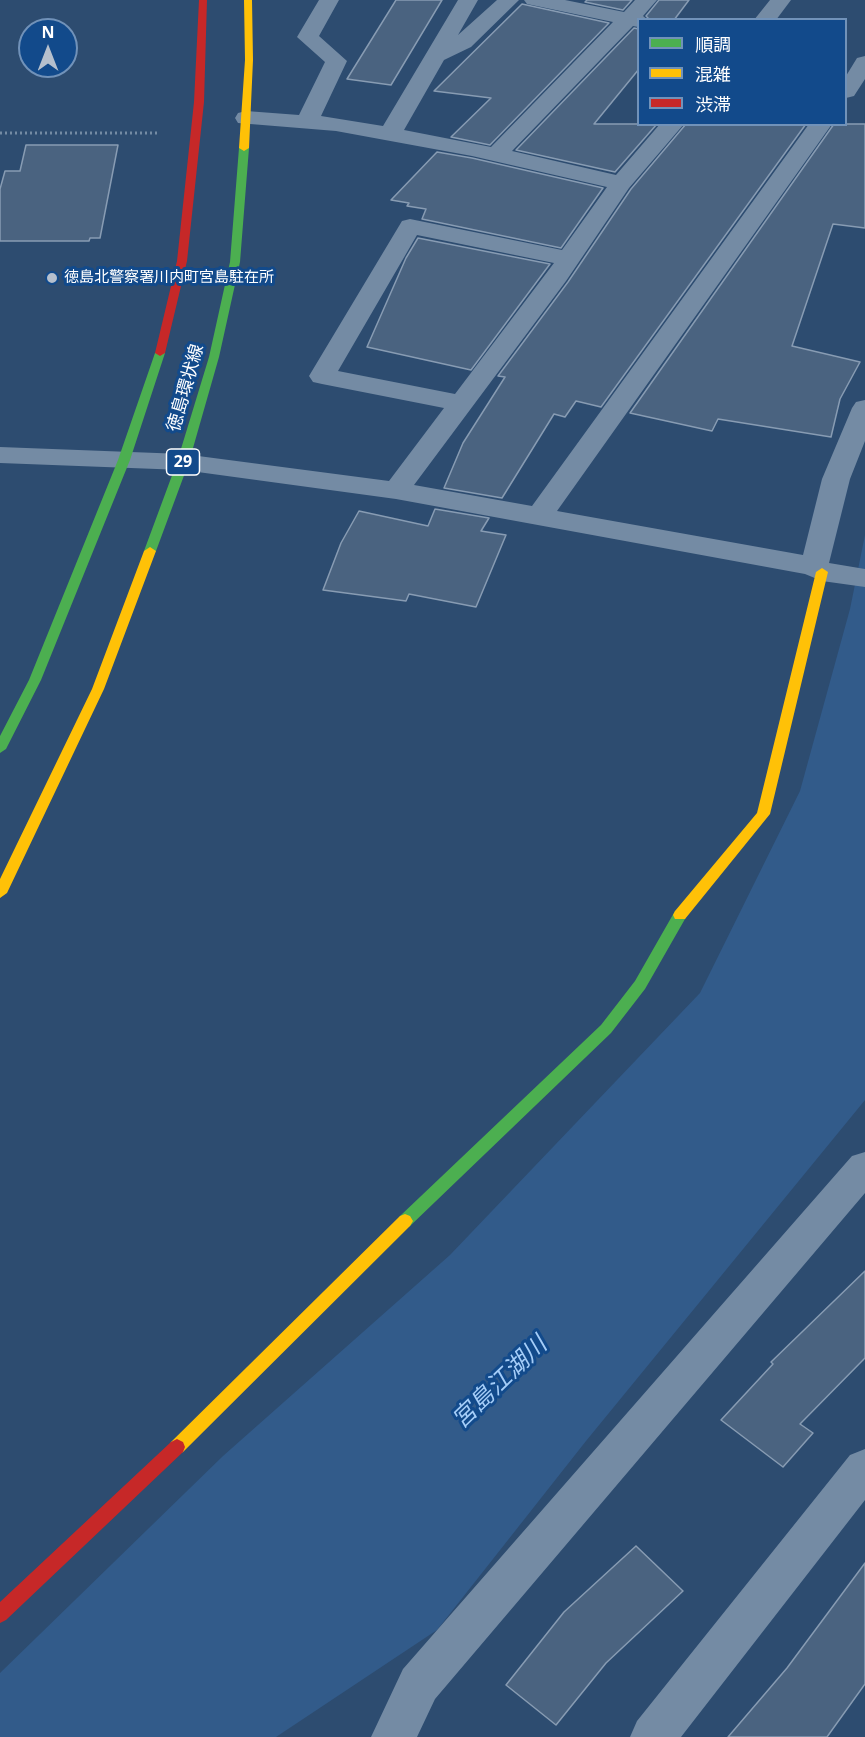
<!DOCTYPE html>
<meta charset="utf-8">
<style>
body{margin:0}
#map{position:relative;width:865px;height:1737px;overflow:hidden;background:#2d4c70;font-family:"Open Sans","Noto Sans JP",sans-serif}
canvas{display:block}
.legend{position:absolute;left:637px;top:18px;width:210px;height:108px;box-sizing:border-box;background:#124a8b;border:2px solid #7192b9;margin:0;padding:8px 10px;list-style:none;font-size:18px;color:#fff}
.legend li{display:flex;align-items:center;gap:12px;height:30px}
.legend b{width:30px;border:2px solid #7192b9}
.north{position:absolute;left:18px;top:18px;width:60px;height:60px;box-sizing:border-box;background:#124a8b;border:2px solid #7192b9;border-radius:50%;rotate:0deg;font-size:16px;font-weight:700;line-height:24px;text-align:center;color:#fff}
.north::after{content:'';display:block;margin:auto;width:21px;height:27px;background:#b6c0cd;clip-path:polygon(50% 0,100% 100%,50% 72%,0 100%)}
</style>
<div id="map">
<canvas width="865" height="1737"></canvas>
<ul class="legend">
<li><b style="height:8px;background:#4caf50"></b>順調</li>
<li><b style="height:8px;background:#ffc107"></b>混雑</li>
<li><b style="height:8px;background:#c62828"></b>渋滞</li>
</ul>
<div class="north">N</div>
</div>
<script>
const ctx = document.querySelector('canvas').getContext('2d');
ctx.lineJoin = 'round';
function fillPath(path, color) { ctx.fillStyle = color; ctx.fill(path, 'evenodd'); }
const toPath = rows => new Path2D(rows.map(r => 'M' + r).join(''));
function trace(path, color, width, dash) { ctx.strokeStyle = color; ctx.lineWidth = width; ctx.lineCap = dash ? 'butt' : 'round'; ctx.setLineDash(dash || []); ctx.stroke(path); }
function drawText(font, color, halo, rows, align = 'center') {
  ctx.font = font + ' "Open Sans","Noto Sans JP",sans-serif'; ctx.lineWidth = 6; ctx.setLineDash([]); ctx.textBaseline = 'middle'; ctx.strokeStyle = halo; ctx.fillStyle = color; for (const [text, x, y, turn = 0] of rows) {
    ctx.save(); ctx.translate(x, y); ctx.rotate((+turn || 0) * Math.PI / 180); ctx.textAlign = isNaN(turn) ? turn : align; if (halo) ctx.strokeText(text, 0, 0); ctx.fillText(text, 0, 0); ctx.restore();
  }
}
const water = toPath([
 [865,535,865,1100,586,1441,437,1630,276,1737,0,1737,0,1673,223,1456,450,1255,700,993,800,791,850,609]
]);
const building = toPath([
 [396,0,442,0,391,85,347,79,396,0],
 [587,0,632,0,623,10,585,2,587,0],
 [659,0,689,0,674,20,650,20,646,16,659,0],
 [522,4,609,23,490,145,451,137,491,98,434,91,522,4],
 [634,28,639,29,639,69,594,124,657,124,615,172,516,150,634,28],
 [686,124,806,124,601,407,576,401,565,417,554,414,502,498,444,488,463,443,505,377,498,376,568,282,631,189,686,124],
 [834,124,865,124,865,228,833,224,792,346,860,362,840,399,831,437,718,419,712,431,630,413,834,124],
 [26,145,118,145,100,238,90,238,89,241,0,241,0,189,5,171,20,171,26,145],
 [437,152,472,158,603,188,561,248,422,219,426,209,407,206,409,203,391,200,437,152],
 [418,238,550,264,471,370,367,347,406,258,418,238],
 [435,509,489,518,481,531,506,535,476,607,409,594,406,601,323,590,341,543,359,511,428,526,435,509],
 [865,1271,865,1358,800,1424,813,1433,783,1467,721,1420,773,1364,771,1362,865,1271],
 [636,1546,683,1591,606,1663,556,1725,506,1685,564,1612,636,1546],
 [865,1563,865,1684,827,1737,728,1737,787,1668,865,1563]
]);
const path = toPath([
 [0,133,157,133]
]);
const street = toPath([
 [319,0,339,0,319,36,347,61,321,116,383,126,458,0,478,0,458,35,497,0,519,0,471,47,444,60,404,130,491,147,613,22,527,4,524,0,565,0,624,12,635,0,657,0,643,16,648,20,638,20,638,27,633,26,512,151,616,175,660,124,684,124,629,188,566,281,414,485,532,506,809,124,832,124,557,511,803,555,822,479,852,408,856,402,865,400,865,441,850,479,829,563,865,569,865,587,822,581,805,574,396,499,183,470,0,463,0,447,183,454,389,481,444,408,322,384,313,382,309,376,402,221,410,219,562,250,607,187,472,156,336,131,238,123,235,118,238,113,246,111,299,115,325,62,297,37,319,0],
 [417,235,554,263,455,394,338,371,417,235],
 [770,0,791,0,776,20,754,20,770,0],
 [865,56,865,79,854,96,846,98,846,76,857,58,865,56],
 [865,1152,865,1193,435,1699,417,1737,371,1737,403,1669,852,1156,865,1152],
 [865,1449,865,1500,681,1737,630,1737,637,1721,850,1455,865,1449]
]);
const fast = toPath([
 [244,145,249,148,240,262,219,357,189,462,156,551,150,555,144,551,177,462,209,357,230,262,239,148,244,145],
 [160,350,165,353,130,460,41,680,6,749,0,753,0,736,29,680,118,460,155,353,160,350],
 [680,910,685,911,687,915,685,919,645,989,611,1033,410,1226,405,1228,400,1226,397,1221,400,1216,601,1025,635,981,675,911,680,910]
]);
const slow = toPath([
 [244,0,252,0,253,60,249,148,244,151,239,148,245,60,244,0],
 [150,547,156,551,104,689,7,893,0,898,0,879,92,689,144,551,150,547],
 [822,568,828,572,770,814,685,919,675,919,673,915,675,911,757,813,816,572,822,568],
 [405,1214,410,1216,413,1221,410,1226,183,1452,177,1455,171,1452,169,1447,171,1442,400,1216,405,1214]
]);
const jam = toPath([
 [199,0,207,0,204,102,187,261,165,353,160,356,155,353,177,261,194,102,199,0],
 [177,1439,183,1442,185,1447,183,1452,6,1620,0,1623,0,1602,171,1442,177,1439]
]);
const markers = [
 [52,278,6,"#b6c0cd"]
];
const farPoinames = [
 ["徳島北警察署川内町宮島駐在所",64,278]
];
const shields = [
 [183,462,33]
];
const shieldNames = [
 ["29",183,462]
];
const streetNames = [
 ["徳島環状線",186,388,-74]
];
const nearWaternames = [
 ["宮島江湖川",500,1383,-44]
];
fillPath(water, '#325b8a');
fillPath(building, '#4a6380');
trace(building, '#889cb3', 1.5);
trace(path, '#748ba4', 3, [2, 3]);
fillPath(street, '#748ba4');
fillPath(fast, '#4caf50');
fillPath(slow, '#ffc107');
fillPath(jam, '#c62828');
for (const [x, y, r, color] of markers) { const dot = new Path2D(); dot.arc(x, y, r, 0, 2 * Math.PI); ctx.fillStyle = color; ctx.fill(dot); trace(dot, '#124a8b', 2); }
drawText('15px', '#fff', '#124a8b', farPoinames, 'left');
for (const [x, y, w] of shields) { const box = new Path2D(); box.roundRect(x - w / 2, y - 13, w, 26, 4.5); ctx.fillStyle = '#124a8b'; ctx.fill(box); trace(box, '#fff', 1.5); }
drawText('bold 16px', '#fff', null, shieldNames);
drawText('18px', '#fff', '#124a8b', streetNames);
drawText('italic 24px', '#a5cdf8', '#124a8b', nearWaternames);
</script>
